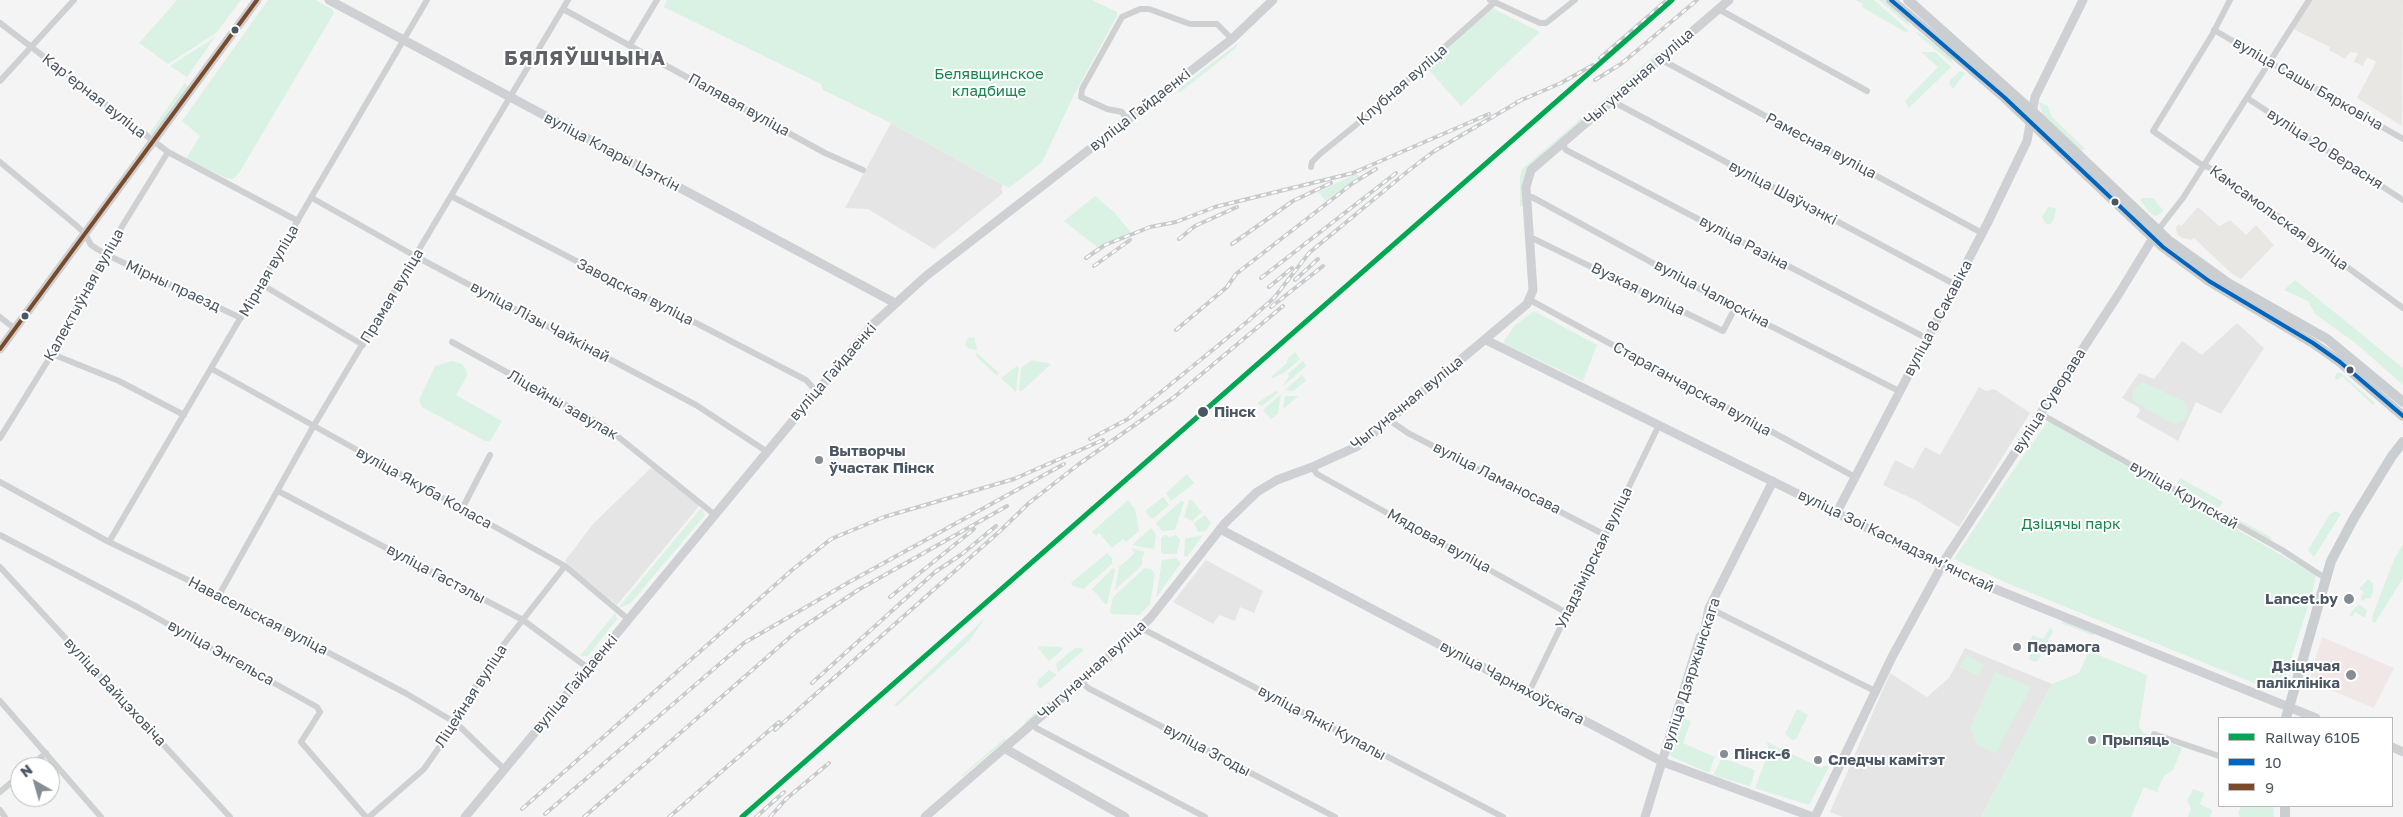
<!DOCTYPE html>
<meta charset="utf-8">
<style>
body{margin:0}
#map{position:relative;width:2403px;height:817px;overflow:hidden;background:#f4f4f4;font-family:"Golos Text",sans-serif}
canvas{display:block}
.legend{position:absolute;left:2218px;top:717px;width:175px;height:90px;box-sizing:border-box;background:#fff;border:1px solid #b7bbc0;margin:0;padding:6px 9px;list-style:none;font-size:15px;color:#4a5661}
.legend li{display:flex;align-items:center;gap:10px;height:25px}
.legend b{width:25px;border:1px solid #b7bbc0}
.north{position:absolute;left:10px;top:757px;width:50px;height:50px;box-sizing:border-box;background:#fff;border:1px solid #b7bbc0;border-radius:50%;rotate:322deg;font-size:14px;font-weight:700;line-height:20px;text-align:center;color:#4a5661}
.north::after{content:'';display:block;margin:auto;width:18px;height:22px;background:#868d94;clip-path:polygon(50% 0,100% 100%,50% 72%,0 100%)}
</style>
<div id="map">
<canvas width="2403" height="817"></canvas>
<ul class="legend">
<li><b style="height:6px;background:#00a651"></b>Railway 610Б</li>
<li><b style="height:6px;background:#0065bd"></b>10</li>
<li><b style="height:6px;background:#7a4b2a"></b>9</li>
</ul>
<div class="north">N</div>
</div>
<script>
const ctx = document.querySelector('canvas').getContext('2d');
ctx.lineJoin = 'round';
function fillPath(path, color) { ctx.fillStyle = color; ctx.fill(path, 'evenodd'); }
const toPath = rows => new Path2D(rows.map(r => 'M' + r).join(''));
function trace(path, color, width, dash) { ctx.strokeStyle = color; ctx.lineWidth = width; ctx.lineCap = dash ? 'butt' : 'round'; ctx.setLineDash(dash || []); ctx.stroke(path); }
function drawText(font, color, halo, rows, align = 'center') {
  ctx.font = font + ' "Golos Text",sans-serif'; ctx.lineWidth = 4; ctx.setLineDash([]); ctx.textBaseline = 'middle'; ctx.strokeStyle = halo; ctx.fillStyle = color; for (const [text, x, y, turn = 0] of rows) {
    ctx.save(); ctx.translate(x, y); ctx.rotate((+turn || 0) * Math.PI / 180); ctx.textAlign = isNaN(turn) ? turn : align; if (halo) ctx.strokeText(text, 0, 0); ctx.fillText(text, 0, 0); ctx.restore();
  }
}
const commercial = toPath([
 [2311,0,2403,0,2402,126,2357,98,2376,62,2367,57,2363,66,2354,62,2358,53,2350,52,2345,59,2329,50,2330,47,2293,29],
 [2198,207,2219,226,2230,220,2246,235,2256,225,2274,245,2241,279,2231,273,2194,238,2191,240,2182,238,2177,234,2176,227,2179,224,2181,226]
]);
const education = toPath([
 [891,123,1003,185,1001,189,1003,193,934,249,868,209,845,208],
 [2237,323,2264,348,2221,414,2196,402,2178,441,2136,417,2140,411,2138,407,2122,398,2139,373,2154,379,2182,341,2202,355],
 [1979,387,1986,391,1994,389,2030,413,1959,527,1917,501,1883,485,1895,460,1913,469,1925,447,1940,455],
 [653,466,700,505,617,605,569,566,565,561,593,524],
 [1206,560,1263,591,1254,613,1240,607,1235,621,1219,615,1213,624,1173,602],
 [1965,648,2052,684,1981,817,1843,817,1830,812,1890,673,1927,697,1949,678]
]);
const medical = toPath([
 [2322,637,2394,668,2374,708,2309,681]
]);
const green = toPath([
 [177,0,241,0,216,33,168,64,139,43],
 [268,0,315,0,332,9,334,13,239,173,233,179,226,178,186,159,200,136,182,121],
 [667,0,1092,0,1117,12,1117,16,1074,95,1042,162,1009,188,891,123,823,90,821,84,664,7],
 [1856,0,1874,0,1909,31,1905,32,1862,7,1863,4],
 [1879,0,1885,0,1908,21,1910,27],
 [1492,8,1540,32,1461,106,1427,68],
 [1918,32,1951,57,1953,64,1916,33],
 [215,37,187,77,170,66],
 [1238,43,1236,48,1182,91,1177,93,1181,87],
 [1921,52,1935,52,1951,67,1909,108,1905,101,1938,67],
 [1657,53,1660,55,1598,108,1595,107],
 [1960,71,1965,73,1953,89,1949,84,1950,80],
 [185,83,188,88,153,134,149,134],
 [2039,102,2048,106,2052,117,2085,149,2080,151,2043,117],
 [1584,116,1582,121,1526,171,1522,185,1523,205,1520,207,1520,177,1522,169],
 [1356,174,1359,176,1326,201,1318,192],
 [1095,196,1115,213,1133,235,1097,247,1064,221],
 [2142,198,2153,198,2163,210,2163,212,2156,216,2151,214,2140,200],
 [2048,207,2055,208,2056,210,2054,219,2050,224,2046,224,2042,217],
 [2295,280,2403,368,2403,385,2358,345,2315,314,2308,301,2284,290],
 [1534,311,1597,345,1583,381,1503,343,1514,326],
 [974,337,977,350,969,349,965,345,968,338],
 [1295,352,1300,359,1285,372,1273,378,1271,377,1287,363,1288,358],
 [977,353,999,373,997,376,975,355],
 [1032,360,1051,364,1022,391,1019,391,1021,368],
 [453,361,462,364,466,369,467,376,456,395,502,421,490,441,485,441,422,407,419,400,435,366],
 [1303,361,1306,366,1282,387,1289,376,1288,374],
 [1017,366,1019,368,1016,392,1001,378],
 [2336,373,2341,373,2375,403,2373,405,2342,376,2337,380,2335,379],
 [1302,375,1306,381,1293,391,1285,390],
 [2143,382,2183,401,2188,410,2186,418,2177,424,2171,423,2133,401,2132,395,2134,388],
 [1277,390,1278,393,1262,406,1257,403],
 [1281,394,1278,414,1271,419,1263,410],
 [1285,396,1299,396,1283,409],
 [2048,421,2316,575,2312,594,2282,687,2264,687,2014,586,1954,559,2005,482],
 [1187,474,1194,483,1171,501,1166,493],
 [2180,478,2223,502,2219,508,2177,484],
 [1163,497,1169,505,1154,518,1150,518,1145,511],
 [1128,500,1135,509,1139,531,1126,542,1123,539,1112,548,1099,533,1096,536,1092,532],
 [1189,500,1192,500,1202,512,1192,521,1184,517],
 [1181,501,1184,502,1175,530,1162,531,1156,523],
 [701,508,705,515,630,604,618,608],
 [2336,511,2341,514,2314,557,2308,550,2330,514],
 [2227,513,2272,538,2270,541,2228,517],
 [1205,515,1211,523,1206,531,1198,532,1194,523],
 [1151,528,1156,534,1154,549,1132,545],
 [1165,535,1170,537,1176,535,1180,540,1177,554,1164,554,1161,552,1161,538],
 [1203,535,1187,557,1184,556,1185,539],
 [2403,544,2403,578,2375,623,2372,622,2373,614,2394,560],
 [1131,548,1145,552,1142,558,1142,565,1115,590,1119,567,1135,553],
 [1107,553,1112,558,1112,564,1083,589,1073,586,1071,583],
 [1176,558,1181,563,1156,598,1162,560],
 [1113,568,1115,570,1107,604,1105,604,1092,589],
 [1145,568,1151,569,1155,574,1150,604,1139,615,1111,614,1110,611,1113,597],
 [2368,579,2373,583,2373,593,2370,599,2366,598,2363,601,2361,600,2361,597,2364,592,2359,589],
 [2358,604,2367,610,2365,618,2355,612,2352,617,2349,615],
 [615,613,617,619,588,656,580,656],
 [985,618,970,640,897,706,894,705],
 [2064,620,2094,633,2094,636,2061,623],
 [2050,627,2053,631,2038,661,2034,662,2028,659,2034,646,2029,644,2033,635,2039,638,2044,638],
 [1039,646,1061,647,1063,649,1049,661,1038,648],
 [1075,648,1082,648,1084,650,1058,672,1056,664],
 [2089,651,2147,675,2139,726,2142,732,2182,748,2173,770,2164,776,2158,789,2159,793,2144,787,2131,817,1981,817,2052,684,2079,673],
 [1966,655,1984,665,1978,676,1960,667],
 [1100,657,1027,724,1025,722,1028,719],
 [1049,670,1057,675,1040,689,1037,685,1038,680],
 [1995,672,2031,687,1996,753,1977,745,1970,728],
 [1797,709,1808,715,1796,739,1792,740,1785,734],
 [1680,717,1691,721,1683,743,1715,757,1709,773,1668,755,1677,719],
 [1005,738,1006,740,962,777,962,775],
 [1767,742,1821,768,1826,765,1829,767,1809,805,1755,788,1769,751],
 [1722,758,1755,770,1752,782,1749,786,1713,775],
 [2193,789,2204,793,2200,804,2212,810,2210,817,2188,817,2191,808,2187,801],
 [2241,806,2273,806,2274,817,2240,817,2238,813]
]);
const street = toPath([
 [1490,0,1540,23,1546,23,1575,0],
 [2230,0,2212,35,2153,131,2199,163,2216,171,2403,308],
 [1720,8,1722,11,1867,91],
 [563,9,825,153,863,170],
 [0,23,168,152,298,221],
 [2214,30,2403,139],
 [630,45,657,0],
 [1660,59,1982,233],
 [0,81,74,0],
 [2247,98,2403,200],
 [1612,101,1956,285],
 [1127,120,1122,112,1107,109,1081,97,1082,89,1122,17,1140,9,1149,9,1190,24,1217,24,1232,39],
 [1562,143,1566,150,1928,339],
 [0,162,77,226,85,234,91,245,105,254,241,318],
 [1311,167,1312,162,1320,154,1372,112,1495,2],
 [451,196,806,380,816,391],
 [1527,197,1532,197,1735,308,1899,391],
 [312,198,415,256,696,405,766,451],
 [2158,230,2183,198,2309,0],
 [1529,238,1534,239,1723,331,1735,308],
 [261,284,363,345],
 [1530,300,1855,477],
 [0,317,15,329],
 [452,342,606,427,715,515],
 [52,354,119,381,184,415],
 [212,369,565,566,628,619],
 [2041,414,2282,550,2325,578],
 [1389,420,1408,433,1605,535],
 [0,438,52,354,105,254,168,152],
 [1312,467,1317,474,1567,613],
 [0,482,109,542,219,595,407,694,456,723,504,769],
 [278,491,523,620,588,668],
 [463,507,490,455],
 [0,535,139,608,317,707,320,712,301,742,366,817],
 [109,542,427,0],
 [0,567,230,817],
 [219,595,313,427,568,0],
 [1709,608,1875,691],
 [1141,628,1503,817],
 [1081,681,1088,688,1335,817],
 [1529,692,1659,425],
 [0,701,101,817],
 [1033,724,1036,728,1205,817],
 [2154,734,2219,756],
 [29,767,46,753],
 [0,792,20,775],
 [0,810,5,817],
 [369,817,424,769,456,723,475,687,500,649,565,566]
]);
const secondary = toPath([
 [329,0,895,303],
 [1486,340,1942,565,1990,587,2316,718],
 [0,349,257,0],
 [1837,512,1988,222,2027,141,2035,97,2083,0],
 [1220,529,1663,762,1813,817],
 [2392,747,2403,752],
 [1004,748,1125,817],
 [465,817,872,325,926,276,1232,39,1273,0],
 [925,817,1125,643,1151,617,1225,523,1257,492,1277,480,1312,467,1358,446,1527,304,1533,290,1526,187,1531,170,1729,0],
 [1645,817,1700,637,1704,633,1709,608,1773,481],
 [1815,817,1892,657,1946,558,2120,292,2156,233]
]);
const primary = toPath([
 [1891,0,2004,97,2163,247,2209,281,2313,343,2340,362,2403,416],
 [1908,0,2032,111,2168,240,2228,283,2327,339,2403,402],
 [2286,718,2331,561,2354,518,2392,456,2403,442],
 [2285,806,2285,817]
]);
const rail = toPath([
 [1600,58,1667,0],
 [1595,80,1621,64,1697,0],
 [1517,102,1561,83,1593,65],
 [1179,239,1195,226,1237,207],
 [1232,244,1293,201,1331,183],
 [1086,258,1105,245,1150,227,1176,222,1215,207,1353,173,1489,114],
 [1094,266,1130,240],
 [1261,278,1396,173],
 [1295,280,1318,259],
 [1269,287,1292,268],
 [1271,307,1323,266],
 [1176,330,1227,287,1236,274,1353,183,1376,169],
 [1090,439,1128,419,1248,321,1274,298,1309,253,1408,171,1433,152,1523,99],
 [890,597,974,529],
 [812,683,935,572,962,554,996,526],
 [775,730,999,532,1029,503,1079,464,1173,398,1283,306],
 [522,809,792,570,831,539,884,517,1014,479,1103,440],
 [545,814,744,643,851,581,1064,464],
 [584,817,797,631,858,590,1007,506],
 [669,817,779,722],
 [756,817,784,792],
 [770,817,786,799,829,763]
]);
const bus1 = toPath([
 [1891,0,2004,97,2163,247,2209,281,2313,343,2340,362,2403,416]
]);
const bus2 = toPath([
 [0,349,257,0]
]);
const rail1 = toPath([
 [742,817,1672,0]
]);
const markers = [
 [235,30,4.5,"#4a5661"],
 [2115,202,4.5,"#4a5661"],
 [25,316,4.5,"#4a5661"],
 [2350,370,4.5,"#4a5661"],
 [1203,412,6,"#4a5661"],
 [819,460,5,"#868d94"],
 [2349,599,6,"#868d94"],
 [2017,647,5,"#868d94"],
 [2351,675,6,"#868d94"],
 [2092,740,5,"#868d94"],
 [1724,754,5,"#868d94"],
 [1818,760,5,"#868d94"]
];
const parkNames = [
 ["Белявщинское",989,74],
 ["кладбище",989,91],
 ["Дзіцячы парк",2071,524]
];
const streetNames = [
 ["Чыгуначная вуліца",1639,77,-41],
 ["вуліца Сашы Бярковіча",2308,84,30],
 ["Клубная вуліца",1402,85,-41],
 ["Карʼерная вуліца",94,96,38],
 ["Палявая вуліца",739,105,29],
 ["вуліца Гайдаенкі",1140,110,-38],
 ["Рамесная вуліца",1821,146,28],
 ["вуліца 20 Верасня",2325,149,33],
 ["вуліца Клары Цэткін",612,152,28],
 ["вуліца Шаўчэнкі",1783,193,28],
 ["Камсамольская вуліца",2279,218,36],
 ["вуліца Разіна",1744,243,28],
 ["Мірная вуліца",269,271,-60],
 ["Мірны праезд",173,286,25],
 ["Вузкая вуліца",1638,289,26],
 ["Заводская вуліца",635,292,27],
 ["вуліца Чалюскіна",1712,294,28],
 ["Калектыўная вуліца",84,295,-61],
 ["Прамая вуліца",392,296,-59],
 ["вуліца 8 Сакавіка",1938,318,-62],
 ["вуліца Лізы Чайкінай",540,322,28],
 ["вуліца Гайдаенкі",833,372,-49],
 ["Стараганчарская вуліца",1692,389,29],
 ["вуліца Суворава",2049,401,-57],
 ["Чыгуначная вуліца",1407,403,-39],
 ["Ліцейны завулак",563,405,30],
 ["вуліца Ламаносава",1497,478,27],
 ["вуліца Якуба Коласа",424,488,29],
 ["вуліца Крупскай",2184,495,30],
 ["Мядовая вуліца",1439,541,29],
 ["вуліца Зоі Касмадзямʼянскай",1896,541,26],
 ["Уладзімірская вуліца",1594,558,-64],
 ["вуліца Гастэлы",436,574,28],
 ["Навасельская вуліца",258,616,27],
 ["вуліца Энгельса",221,653,29],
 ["Чыгуначная вуліца",1092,670,-42],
 ["вуліца Дзяржынскага",1691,674,-72],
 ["вуліца Чарняхоўскага",1512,683,28],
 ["вуліца Гайдаенкі",575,684,-50],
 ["вуліца Вайцэховіча",115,692,47],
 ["Ліцейная вуліца",471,696,-57],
 ["вуліца Янкі Купалы",1322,723,28],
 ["вуліца Згоды",1207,750,28]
];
const stopNames = [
 ["Пінск",1214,412]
];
const poiNames = [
 ["Вытворчы",829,451],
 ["ўчастак Пінск",829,468],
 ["Lancet.by",2338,599,"right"],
 ["Перамога",2027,647],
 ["Дзіцячая",2340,666,"right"],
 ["паліклініка",2340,683,"right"],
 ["Прыпяць",2102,740],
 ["Пінск-6",1734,754],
 ["Следчы камітэт",1828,760]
];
const districtNames = [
 ["БЯЛЯЎШЧЫНА",585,59]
];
fillPath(commercial, '#e8e7e3');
fillPath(education, '#e6e5e6');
fillPath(medical, '#f1e7e6');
fillPath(green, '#d9f2e3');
trace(street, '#ced0d2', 6);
trace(secondary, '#ced0d4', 9);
trace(primary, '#caced1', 10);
trace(rail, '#c9cacc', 4);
trace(rail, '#fff', 2, [5.5]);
trace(bus1, '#0065bd', 4);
trace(bus2, '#7a4b2a', 4);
trace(rail1, '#00a651', 5);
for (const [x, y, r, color] of markers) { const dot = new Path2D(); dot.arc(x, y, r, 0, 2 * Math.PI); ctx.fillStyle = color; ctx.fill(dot); trace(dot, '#fff', 2); }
drawText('15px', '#17864f', '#fff', parkNames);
drawText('15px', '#4a5661', '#fff', streetNames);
drawText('bold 15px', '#4a5661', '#fff', stopNames, 'left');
drawText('bold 15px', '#4a5661', '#fff', poiNames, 'left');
ctx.letterSpacing = '1px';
drawText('bold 20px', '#5f6368', '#fff', districtNames);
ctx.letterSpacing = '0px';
</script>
